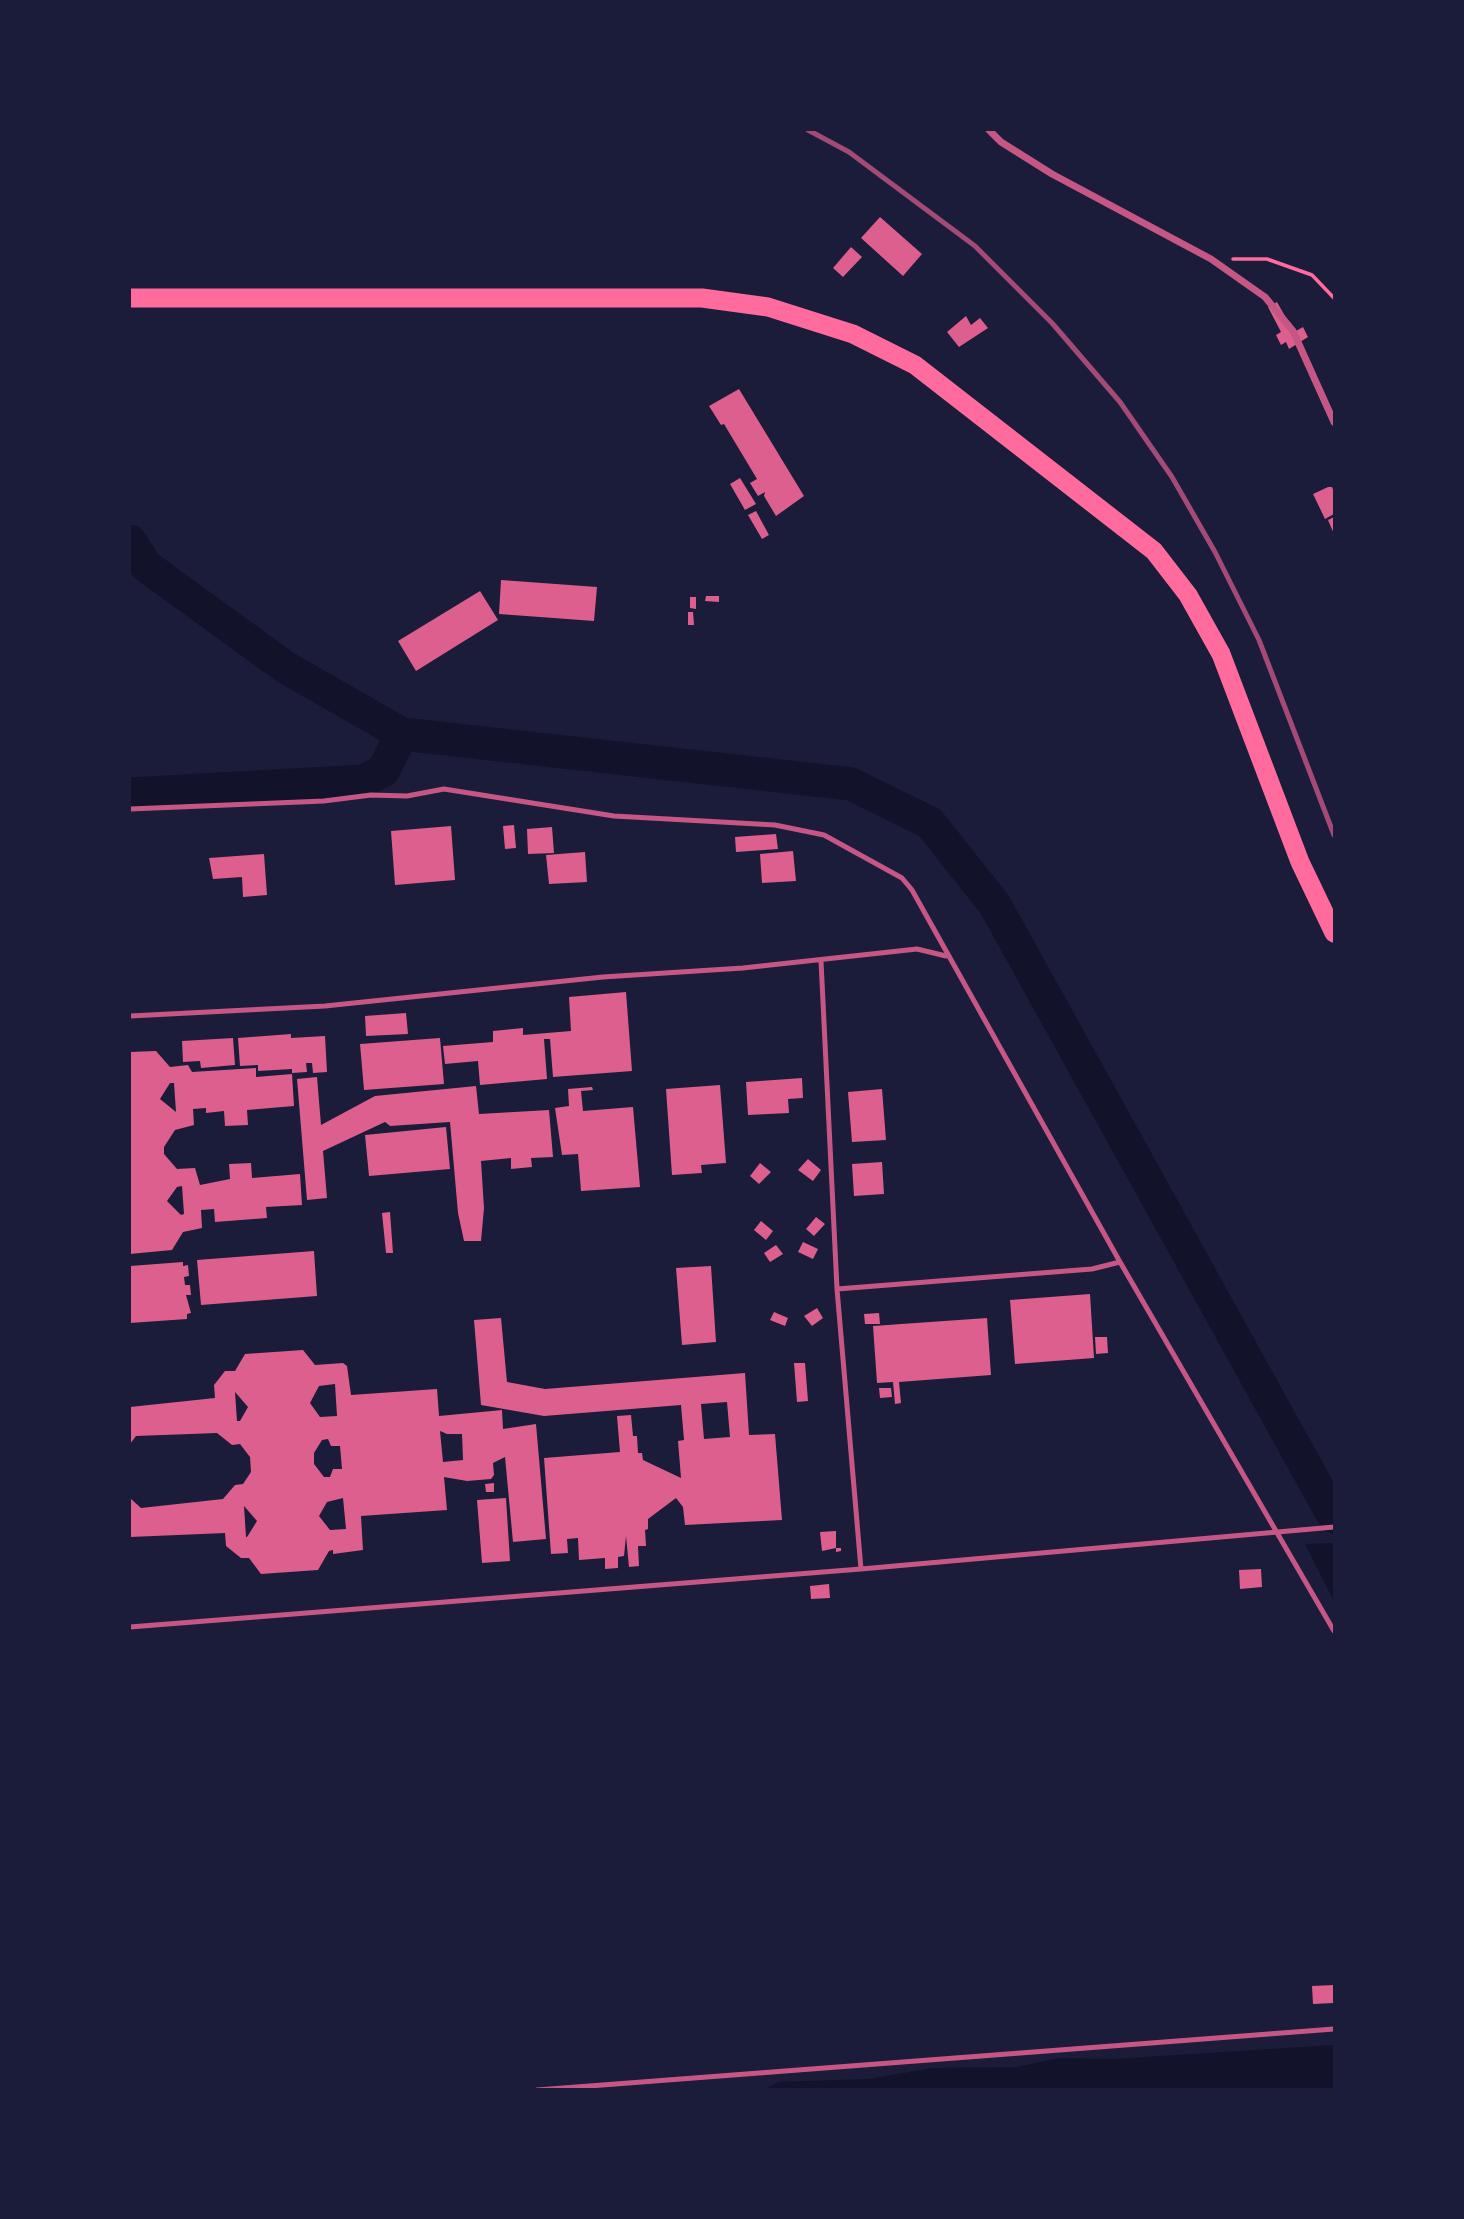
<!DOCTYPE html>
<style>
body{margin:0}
#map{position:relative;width:1464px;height:2219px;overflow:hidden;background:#1b1b3a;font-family:"Nunito Sans",sans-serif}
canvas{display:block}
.frame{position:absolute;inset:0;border:131px solid #1b1b3a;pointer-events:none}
</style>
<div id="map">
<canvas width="1464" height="2219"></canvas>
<div class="frame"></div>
</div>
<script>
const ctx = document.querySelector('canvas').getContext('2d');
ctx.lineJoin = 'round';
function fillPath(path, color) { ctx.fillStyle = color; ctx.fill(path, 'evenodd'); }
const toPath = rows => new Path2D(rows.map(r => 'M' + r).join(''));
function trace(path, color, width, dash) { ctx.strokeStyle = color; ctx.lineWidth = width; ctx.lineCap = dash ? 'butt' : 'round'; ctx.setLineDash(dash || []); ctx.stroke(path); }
const water = toPath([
 [1334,1543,1334,1601,1305,1544],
 [1334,2045,1334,2089,706,2089,767,2088,779,2082,869,2079,933,2068,1017,2067,1059,2058,1114,2059]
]);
const river = toPath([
 [130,541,146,566,285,667,402,734,851,784,930,823,995,905,1334,1517],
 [130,794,363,781,383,771,402,734]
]);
const building = toPath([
 [880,217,922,254,903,276,861,238],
 [851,247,862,257,843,277,833,268],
 [1277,302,1291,327,1296,331,1303,327,1308,337,1289,349,1286,342,1281,345,1276,335,1281,332,1268,307],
 [966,316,971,325,980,318,988,328,959,347,947,332],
 [739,389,804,496,776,516,764,496,765,492,758,496,750,483,757,479,724,424,721,425,709,406],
 [740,478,756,504,745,510,730,484],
 [1328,487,1332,487,1334,492,1334,514,1325,519,1313,494],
 [756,511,769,535,762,539,748,515],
 [1334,517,1334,534,1328,520],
 [501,580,597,587,594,621,499,614],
 [480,591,498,620,416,671,398,641],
 [706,596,719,596,719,602,705,601],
 [690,597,696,597,696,609,690,608],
 [688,612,693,612,694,625,688,625],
 [514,825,516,848,505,849,503,826],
 [451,826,455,880,395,885,391,831],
 [552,827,554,853,528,854,527,829],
 [776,834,778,849,736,852,735,837],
 [793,851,796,881,762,883,760,854],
 [585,852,587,882,549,884,546,855],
 [264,854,267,895,243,897,242,877,213,879,209,858],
 [626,992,632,1071,553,1077,550,1039,544,1039,547,1079,480,1085,478,1061,445,1064,443,1046,493,1042,493,1031,523,1028,523,1035,571,1031,569,997],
 [406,1013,408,1034,366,1036,365,1016],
 [291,1034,291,1038,325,1036,327,1072,313,1073,312,1063,306,1063,307,1072,292,1073,292,1069,258,1071,258,1065,240,1066,238,1038],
 [233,1038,235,1065,201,1068,200,1061,183,1062,182,1041],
 [440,1038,444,1084,364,1090,360,1044],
 [156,1051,170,1067,188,1065,192,1072,256,1068,256,1077,292,1074,294,1106,247,1110,248,1125,225,1126,224,1111,206,1113,206,1108,193,1109,194,1125,175,1130,164,1147,164,1154,177,1169,195,1168,200,1185,230,1179,229,1164,251,1163,252,1178,300,1174,302,1205,266,1207,267,1218,215,1222,214,1209,201,1210,202,1228,183,1232,172,1250,130,1254,130,1052],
 [170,1083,174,1083,176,1112,160,1099],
 [182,1186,184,1214,181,1215,167,1201,177,1187],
 [317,1077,321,1125,375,1096,476,1086,479,1114,549,1110,553,1157,531,1158,532,1167,511,1169,511,1158,481,1161,484,1208,481,1241,464,1241,458,1213,450,1122,390,1126,385,1122,323,1151,327,1198,307,1200,297,1079],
 [802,1078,803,1098,788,1099,789,1113,748,1115,746,1082],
 [720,1085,726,1163,701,1165,702,1173,672,1175,666,1089],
 [592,1087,593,1090,581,1091,583,1111,633,1107,640,1187,581,1191,578,1154,562,1155,555,1108,569,1106,568,1089],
 [882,1089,886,1140,852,1142,848,1092],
 [446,1127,450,1169,369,1176,365,1135],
 [808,1159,821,1170,813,1181,798,1170],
 [882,1162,884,1194,854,1196,852,1164],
 [760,1163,771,1172,759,1184,750,1176],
 [390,1212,393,1253,386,1253,382,1213],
 [816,1217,825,1224,814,1236,806,1229],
 [761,1221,773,1231,766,1240,754,1230],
 [803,1242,818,1249,813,1259,798,1252],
 [776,1245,783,1254,770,1262,764,1253],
 [314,1251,317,1296,201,1305,197,1260],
 [183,1262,183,1266,188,1265,189,1276,184,1277,185,1285,190,1285,191,1295,186,1295,191,1313,187,1314,187,1319,130,1323,130,1266],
 [711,1266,716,1342,682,1345,676,1268],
 [1090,1294,1094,1358,1015,1364,1010,1300],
 [817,1308,823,1318,812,1326,804,1316],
 [774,1312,788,1318,785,1326,770,1320],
 [879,1313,880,1324,865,1324,864,1314],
 [501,1318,507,1382,545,1389,745,1373,749,1435,775,1434,782,1520,685,1525,683,1507,676,1498,648,1519,648,1529,645,1530,646,1546,638,1546,639,1566,629,1567,626,1536,624,1556,618,1557,618,1568,605,1569,605,1558,579,1560,578,1538,567,1539,568,1553,551,1554,544,1458,620,1452,617,1416,631,1415,633,1436,637,1436,638,1453,642,1453,643,1460,681,1478,678,1441,684,1440,681,1405,544,1416,481,1405,474,1320],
 [727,1402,730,1437,704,1439,701,1404],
 [987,1318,991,1375,899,1382,901,1403,895,1404,893,1382,877,1383,873,1326],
 [1095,1337,1107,1337,1108,1353,1096,1354],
 [303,1350,315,1365,343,1363,347,1366,351,1395,437,1389,439,1416,502,1410,503,1429,536,1424,546,1539,513,1542,505,1457,493,1463,494,1475,491,1479,467,1481,444,1477,447,1510,361,1516,363,1550,333,1554,333,1550,329,1551,318,1570,261,1574,249,1558,241,1558,226,1546,225,1533,130,1537,130,1498,141,1508,223,1499,235,1485,243,1484,251,1472,250,1457,240,1444,232,1445,217,1433,136,1436,130,1444,130,1407,215,1398,214,1385,225,1371,235,1371,245,1354],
 [335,1384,337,1416,320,1417,310,1403,319,1386],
 [235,1392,248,1407,240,1421,237,1421],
 [440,1431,447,1434,462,1434,463,1460,443,1462],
 [328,1439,331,1446,340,1446,342,1469,333,1469,330,1477,324,1477,314,1464,314,1453,322,1440],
 [343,1498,346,1529,330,1530,319,1516,327,1502],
 [244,1506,257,1521,247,1537,246,1537],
 [794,1363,805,1363,808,1401,797,1402],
 [879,1388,891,1388,892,1397,880,1398],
 [494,1483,494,1492,486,1492,485,1484],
 [506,1498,510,1561,482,1563,477,1500],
 [836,1531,836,1548,841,1548,841,1551,836,1552,836,1548,822,1551,820,1532],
 [1261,1569,1262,1587,1240,1589,1239,1570],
 [829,1584,830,1598,811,1599,810,1586],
 [1334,1985,1334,2003,1313,2004,1312,1986]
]);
const path = toPath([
 [1233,259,1267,259,1312,275,1334,298]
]);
const service = toPath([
 [130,809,324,801,371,795,407,796,444,789,614,816,775,825,824,835,902,878,912,890,1120,1262,1334,1631],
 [821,961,837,1289,861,1569],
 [130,1016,325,1006,603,977,743,968,917,949,946,956],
 [837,1289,1092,1269,1120,1262],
 [130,1627,861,1569,1334,1527],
 [537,2090,1334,2029]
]);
const minor = toPath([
 [989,130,1001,142,1052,174,1211,259,1265,297,1293,331,1334,422]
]);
const trunk = toPath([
 [130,298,702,298,768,307,853,334,915,365,1154,551,1188,595,1221,654,1300,862,1334,933]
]);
const rail = toPath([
 [808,130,849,152,975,246,1052,323,1120,402,1172,477,1215,552,1259,640,1334,835]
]);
fillPath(water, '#12122b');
trace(river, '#12122b', 33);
fillPath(building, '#dd5f8e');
trace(path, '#ff6b9d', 3.5);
trace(service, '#c65784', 5);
trace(minor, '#c65784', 7);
trace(trunk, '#ff6b9d', 19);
trace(rail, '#a44b75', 5);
</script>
